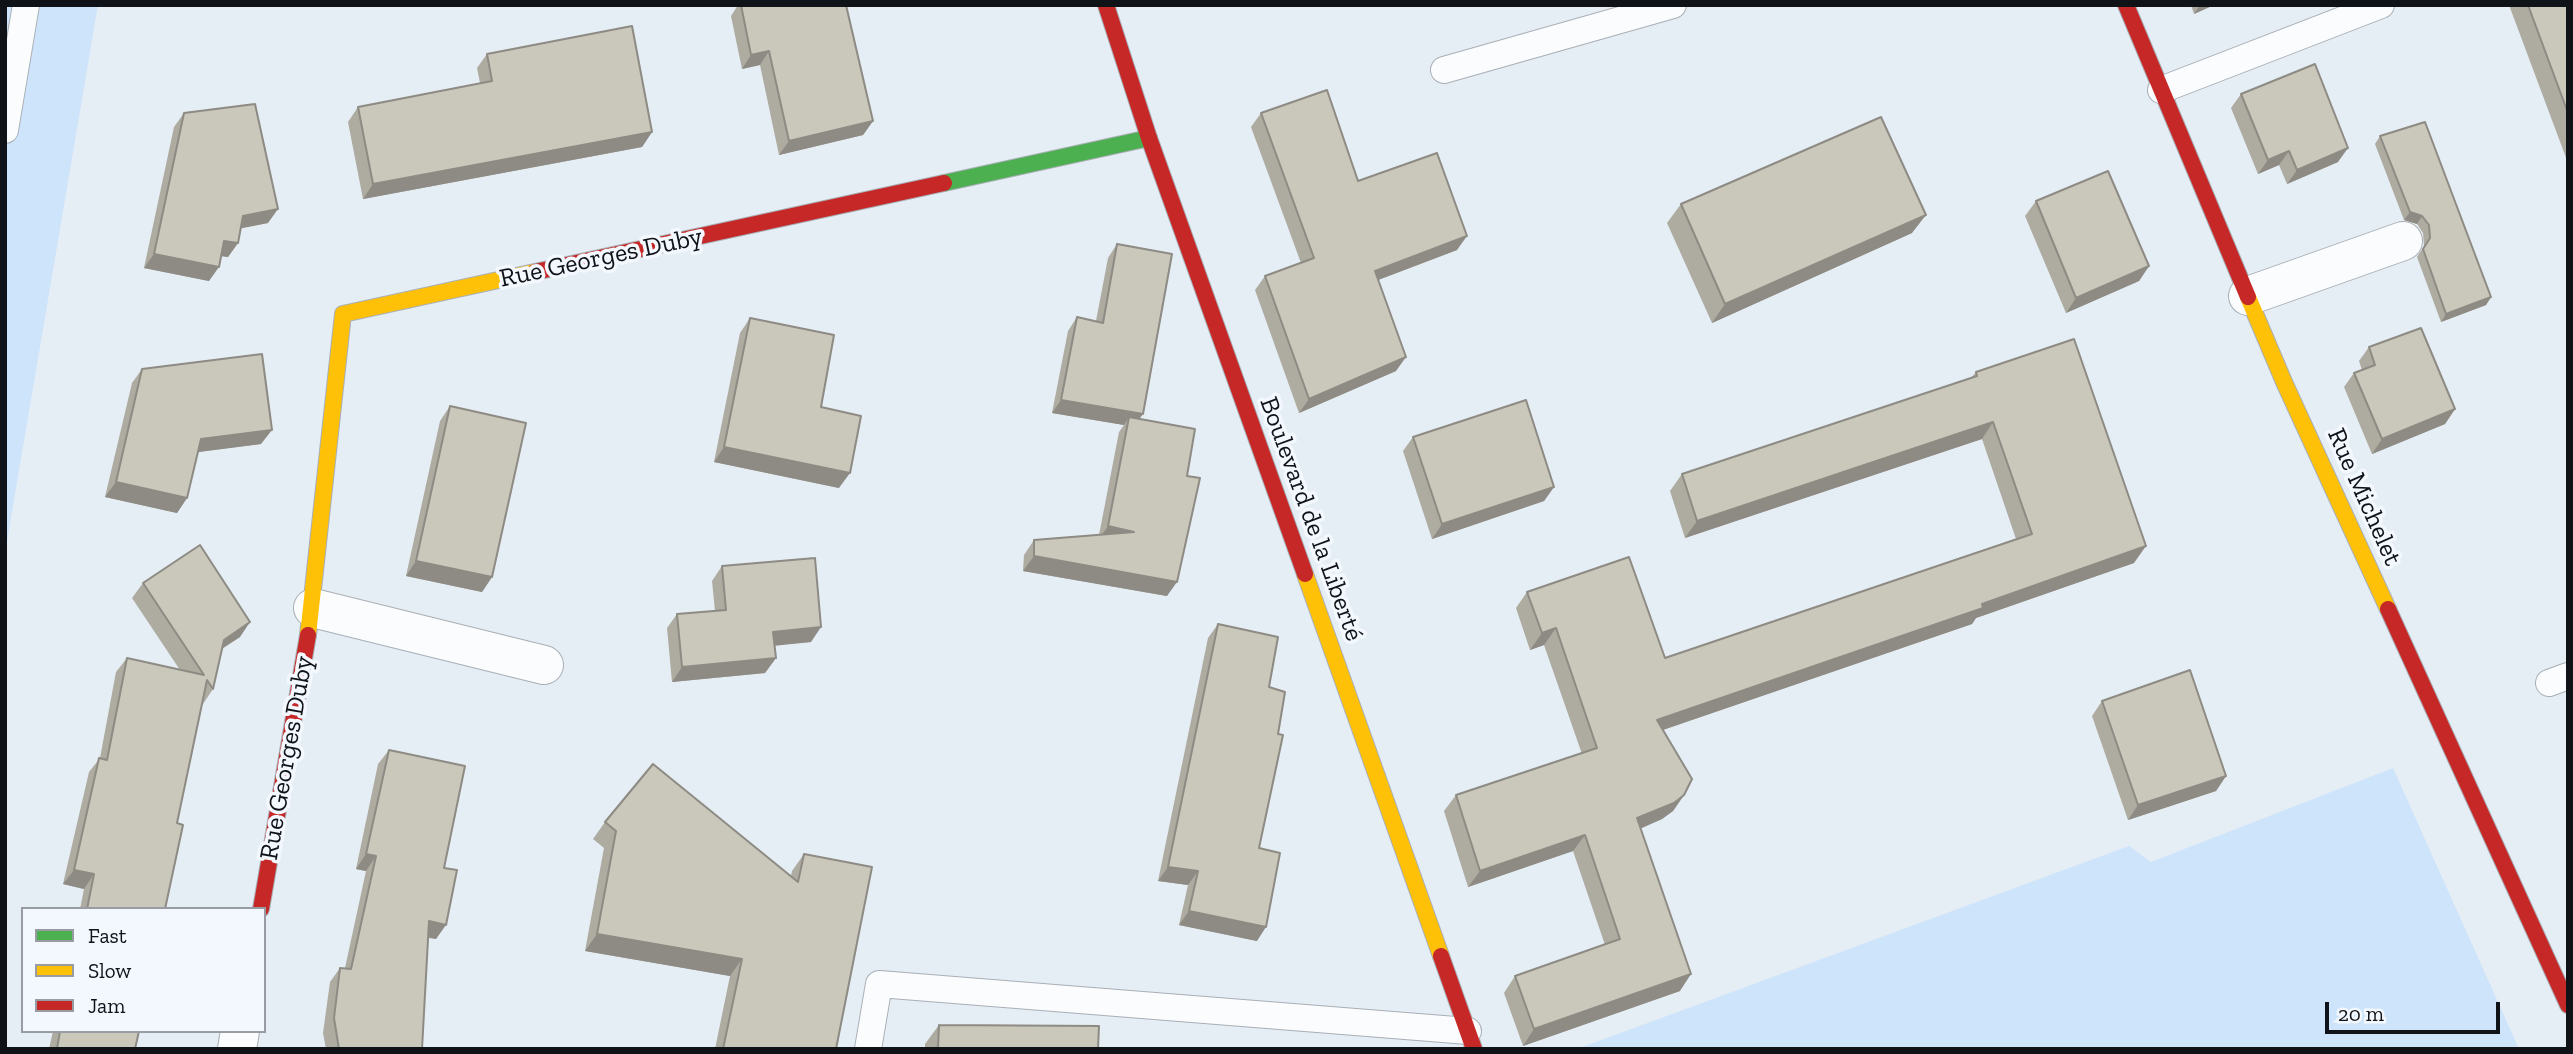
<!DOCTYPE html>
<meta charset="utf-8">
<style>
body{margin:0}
#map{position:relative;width:2573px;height:1054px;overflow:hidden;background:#e5edf5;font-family:"Zilla Slab",serif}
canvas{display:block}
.frame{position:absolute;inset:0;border:7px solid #0f1318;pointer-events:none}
.legend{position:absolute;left:21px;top:907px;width:245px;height:126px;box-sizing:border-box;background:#f3f8fe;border:2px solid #989ca2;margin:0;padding:9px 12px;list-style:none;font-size:21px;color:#0f1318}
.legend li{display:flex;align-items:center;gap:14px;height:35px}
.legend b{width:35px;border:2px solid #989ca2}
.scale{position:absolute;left:2325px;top:1002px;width:175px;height:32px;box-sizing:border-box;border:4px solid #0f1318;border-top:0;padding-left:9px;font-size:21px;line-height:24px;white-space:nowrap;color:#0f1318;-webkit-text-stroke:5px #f3f8fe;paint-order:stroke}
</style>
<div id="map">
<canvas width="2573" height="1054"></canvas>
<div class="frame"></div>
<ul class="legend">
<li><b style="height:9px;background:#4caf50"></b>Fast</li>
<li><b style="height:9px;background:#ffc107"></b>Slow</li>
<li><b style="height:9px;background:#c62828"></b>Jam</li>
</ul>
<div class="scale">20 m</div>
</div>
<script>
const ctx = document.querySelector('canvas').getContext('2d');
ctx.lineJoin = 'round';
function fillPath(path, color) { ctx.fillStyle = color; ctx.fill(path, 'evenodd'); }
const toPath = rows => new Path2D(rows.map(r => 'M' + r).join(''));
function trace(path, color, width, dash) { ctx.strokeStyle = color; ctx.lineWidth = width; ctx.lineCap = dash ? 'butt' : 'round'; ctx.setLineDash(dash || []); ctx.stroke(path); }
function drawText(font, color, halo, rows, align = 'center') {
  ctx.font = font + ' "Zilla Slab",serif'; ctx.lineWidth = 7; ctx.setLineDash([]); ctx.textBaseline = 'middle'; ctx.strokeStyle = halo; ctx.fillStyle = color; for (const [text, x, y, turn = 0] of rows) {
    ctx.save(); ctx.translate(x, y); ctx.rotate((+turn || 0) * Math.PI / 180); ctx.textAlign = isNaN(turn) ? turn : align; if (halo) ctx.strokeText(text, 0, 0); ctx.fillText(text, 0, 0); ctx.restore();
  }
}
const green = toPath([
 [5,5,98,5,5,553],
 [2393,768,2519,1049,1577,1049,2129,846,2151,862]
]);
const lane = toPath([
 [1444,70,1673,5],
 [2161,90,2381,5],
 [5,130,26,5],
 [2549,683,2568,676],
 [868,1049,879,984,1468,1031]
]);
const street = toPath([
 [2248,296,2403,241],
 [313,608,544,665],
 [237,1049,240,1031]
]);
const fast = toPath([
 [944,183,1149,138]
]);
const slow = toPath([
 [2248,297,2284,382,2388,609],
 [1305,574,1441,956],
 [308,635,343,314,535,272]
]);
const jam = toPath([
 [1106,5,1149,138,1305,574],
 [2126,5,2248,297],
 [535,272,944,183],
 [2388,609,2568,1005],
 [261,909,308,635],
 [1441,956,1474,1049]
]);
const wall = toPath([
 [738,5,741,5,873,121,863,135,779,155,760,65,742,69,731,16],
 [2191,5,2214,5,2194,14],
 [2509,5,2568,5,2568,163],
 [487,54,652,132,642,147,363,199,348,122,358,107,480,83,477,68],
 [2241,94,2338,162,2287,184,2279,165,2258,174,2231,108],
 [184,113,268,223,240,228,238,243,228,257,221,256,209,281,144,268,174,127],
 [1261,113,1457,250,1378,280,1396,371,1299,413,1255,290,1265,276,1301,263,1251,127],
 [2380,136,2491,297,2486,305,2441,322,2417,257,2424,246,2423,233,2417,224,2404,220,2375,144],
 [2036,201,2149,266,2139,281,2066,313,2025,216],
 [1681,204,1912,233,1712,323,1667,223],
 [1117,244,1143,414,1139,419,1187,476,1167,596,1023,571,1024,555,1034,540,1099,535,1119,432,1124,425,1052,413,1068,331,1077,317,1096,321,1108,258],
 [750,318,821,407,839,488,714,462,740,333],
 [2369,347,2455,409,2445,424,2372,454,2344,387,2354,373,2362,370,2359,361],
 [142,369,261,444,198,452,187,498,177,513,105,497,132,383],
 [1976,372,2134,563,1976,618,1972,624,1663,730,1684,795,1673,811,1662,819,1640,829,1680,991,1523,1046,1504,993,1515,976,1605,945,1573,851,1468,887,1444,811,1456,795,1582,754,1544,645,1530,650,1516,608,1527,592,1665,658,2016,539,1982,439,1685,538,1670,491,1682,474,1971,378],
 [450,406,492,577,482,592,406,576,440,421],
 [1413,437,1554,487,1544,501,1432,539,1403,451],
 [722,566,811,642,774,645,776,658,765,673,672,682,667,628,677,614,715,611,712,581],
 [143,583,240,637,222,649,213,689,203,704,202,702,177,823,165,909,80,909,84,889,63,884,89,772,100,758,116,672,127,658,180,670,132,598],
 [1218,624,1269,687,1259,848,1257,941,1179,925,1188,885,1158,881,1208,638],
 [2102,701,2226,776,2216,791,2128,820,2092,716],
 [389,750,444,868,436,939,428,938,422,1049,326,1049,323,1033,330,982,340,968,345,968,366,871,356,869,378,764],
 [605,822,791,876,792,871,804,854,836,1049,715,1049,730,976,585,951,604,848,593,839],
 [939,1025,1098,1049,925,1049,925,1044],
 [53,1031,139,1031,135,1049,49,1049]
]);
const shadedWall = toPath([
 [2200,5,2214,5,2194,14],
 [769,51,760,65,742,69,751,55],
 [873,121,863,135,779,155,789,141],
 [652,132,642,147,363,199,373,184],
 [2348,148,2338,162,2287,184,2297,170],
 [2289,151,2279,165,2258,174,2268,160],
 [278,209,268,223,233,230,243,216],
 [2410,212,2422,216,2417,224,2404,220],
 [1926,215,1912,233,1712,323,1725,304],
 [1467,236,1457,250,1365,285,1375,271],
 [224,241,238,243,228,257,214,255],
 [154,254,219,267,209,281,144,268],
 [2149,266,2139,281,2066,313,2076,298],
 [2491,297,2486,305,2441,322,2446,314],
 [1406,357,1396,371,1299,413,1309,399],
 [1061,400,1143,414,1133,427,1129,417,1124,425,1052,413],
 [2455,409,2445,424,2372,454,2382,439],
 [1993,422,1982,439,1685,538,1697,521],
 [272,430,261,444,191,453,201,439],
 [724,447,850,473,839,488,714,462],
 [116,482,187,498,177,513,105,497],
 [1554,487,1544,501,1432,539,1442,524],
 [1108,526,1134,532,1098,541],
 [2146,546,2134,563,1976,618,1972,624,1645,736,1657,720],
 [1034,556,1177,582,1167,596,1023,571],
 [416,561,492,577,482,592,406,576],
 [250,622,240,637,213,654,224,640],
 [821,627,811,642,763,647,773,632],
 [1556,628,1544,645,1530,650,1542,633],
 [776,658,765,673,672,682,682,667],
 [2226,776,2216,791,2128,820,2138,805],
 [1684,795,1673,811,1662,819,1625,835,1637,818],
 [1585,835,1573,851,1468,887,1480,871],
 [366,854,376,856,366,871,356,869],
 [1168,867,1198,871,1188,885,1158,881],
 [74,870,94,874,84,889,63,884],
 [1189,911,1266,927,1257,941,1179,925],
 [429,921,446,925,436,939,419,935],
 [597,934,742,959,730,976,585,951],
 [1691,974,1680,991,1523,1046,1534,1029]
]);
const building = toPath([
 [741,5,846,5,873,121,789,141,769,51,751,55,741,5],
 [2528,5,2568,5,2568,113,2528,5],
 [632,26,652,132,373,184,358,107,492,81,487,54,632,26],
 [2315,64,2348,148,2297,170,2289,151,2268,160,2241,94,2315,64],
 [1327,90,1358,181,1437,153,1467,236,1375,271,1406,357,1309,399,1265,276,1314,258,1261,113,1327,90],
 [255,104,278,209,243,216,238,243,224,241,219,267,154,254,184,113,255,104],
 [1881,117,1926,215,1725,304,1681,204,1881,117],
 [2425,122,2491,297,2446,314,2423,249,2430,238,2429,225,2422,216,2410,212,2380,136,2425,122],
 [2108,171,2149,266,2076,298,2036,201,2108,171],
 [1117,244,1172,254,1143,414,1061,400,1077,317,1103,323,1117,244],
 [750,318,834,335,821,407,861,416,850,473,724,447,750,318],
 [2421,328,2455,409,2382,439,2354,373,2375,365,2369,347,2421,328],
 [2074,339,2146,546,1982,604,1983,608,1657,720,1692,779,1684,795,1674,803,1637,818,1691,974,1534,1029,1515,976,1620,939,1585,835,1480,871,1456,795,1597,748,1556,628,1542,633,1527,592,1629,557,1665,658,2032,534,1993,422,1697,521,1682,474,1977,376,1976,372,2074,339],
 [262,354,272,430,201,439,187,498,116,482,142,369,262,354],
 [1526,400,1554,487,1442,524,1413,437,1526,400],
 [450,406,526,423,492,577,416,561,450,406],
 [1129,417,1195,429,1187,476,1200,478,1177,582,1034,556,1034,540,1134,532,1108,526,1129,417],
 [200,545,250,622,224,640,213,689,207,680,177,823,183,825,165,909,87,909,94,874,74,870,99,758,107,760,127,658,204,675,143,583,200,545],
 [815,558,821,627,773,632,776,658,682,667,677,614,726,610,722,566,815,558],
 [1218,624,1278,637,1269,687,1285,692,1278,734,1283,735,1259,848,1280,853,1266,927,1189,911,1198,871,1168,867,1218,624],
 [2190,670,2226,776,2138,805,2102,701,2190,670],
 [389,750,465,766,444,868,457,870,446,925,429,921,422,1049,339,1049,334,1018,340,968,351,969,376,856,366,854,389,750],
 [653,764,798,882,804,854,872,867,836,1049,723,1049,742,959,597,934,616,831,605,822,653,764],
 [939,1025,1099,1026,1098,1049,938,1049,939,1025],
 [60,1031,139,1031,135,1049,57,1049,60,1031]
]);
const streetNames = [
 ["Rue Georges Duby",601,258,-12],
 ["Rue Michelet",2364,497,66],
 ["Boulevard de la Liberté",1311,519,70],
 ["Rue Georges Duby",287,758,-80]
];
fillPath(green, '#cee4fa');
trace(lane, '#a9afb5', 28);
trace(street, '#a9afb5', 40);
trace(fast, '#a9afb5', 18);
trace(slow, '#a9afb5', 18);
trace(jam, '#a9afb5', 18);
trace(lane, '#fbfcfe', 26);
trace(street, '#fbfcfe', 38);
trace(fast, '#4caf50', 16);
trace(slow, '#ffc107', 16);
trace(jam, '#c62828', 16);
fillPath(wall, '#aeaba1');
fillPath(shadedWall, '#8d8b83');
fillPath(building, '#cac7bb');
trace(building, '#8d8b83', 2);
drawText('26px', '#0f1318', '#f3f8fe', streetNames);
</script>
